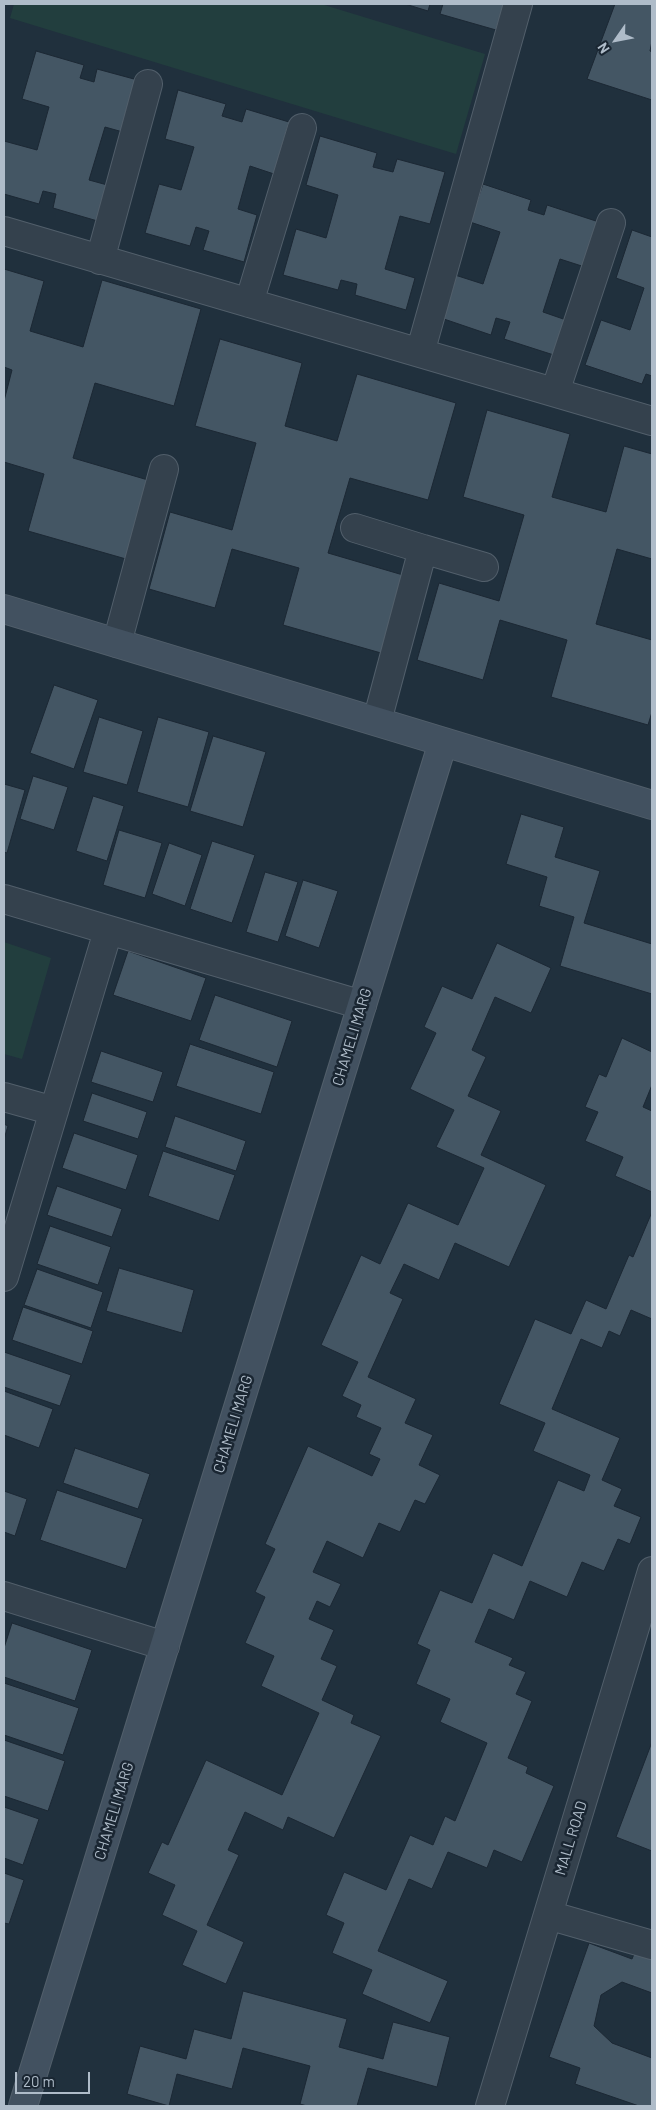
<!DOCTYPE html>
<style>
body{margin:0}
#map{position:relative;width:656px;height:2110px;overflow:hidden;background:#20303d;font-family:Barlow,sans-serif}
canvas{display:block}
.frame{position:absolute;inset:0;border:5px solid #afbcc9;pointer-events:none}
.north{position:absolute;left:591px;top:15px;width:50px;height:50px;-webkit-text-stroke:4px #1a2632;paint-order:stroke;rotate:237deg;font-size:14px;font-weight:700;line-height:20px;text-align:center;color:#afbcc9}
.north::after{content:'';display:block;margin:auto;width:18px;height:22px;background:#afbcc9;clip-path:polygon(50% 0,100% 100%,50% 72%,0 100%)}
.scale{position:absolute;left:15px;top:2072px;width:75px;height:22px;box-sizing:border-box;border:2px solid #afbcc9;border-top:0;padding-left:6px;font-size:15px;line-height:18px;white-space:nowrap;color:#afbcc9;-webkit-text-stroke:4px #1a2632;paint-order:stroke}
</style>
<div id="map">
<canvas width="656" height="2110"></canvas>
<div class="frame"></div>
<div class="north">N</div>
<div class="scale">20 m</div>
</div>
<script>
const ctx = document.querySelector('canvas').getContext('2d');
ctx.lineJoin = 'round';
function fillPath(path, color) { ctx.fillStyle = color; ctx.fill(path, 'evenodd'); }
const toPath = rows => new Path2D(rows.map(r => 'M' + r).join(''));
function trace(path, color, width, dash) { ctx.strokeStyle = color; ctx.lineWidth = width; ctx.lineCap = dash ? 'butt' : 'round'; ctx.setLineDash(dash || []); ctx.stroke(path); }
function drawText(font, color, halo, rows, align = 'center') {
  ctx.font = font + ' Barlow,sans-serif'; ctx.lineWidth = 5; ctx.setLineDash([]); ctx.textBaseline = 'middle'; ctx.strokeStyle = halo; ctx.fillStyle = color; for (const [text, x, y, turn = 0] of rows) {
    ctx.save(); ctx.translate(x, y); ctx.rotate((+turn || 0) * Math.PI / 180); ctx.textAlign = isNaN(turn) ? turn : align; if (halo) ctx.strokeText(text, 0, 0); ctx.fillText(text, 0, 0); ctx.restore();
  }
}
const green = toPath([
 [14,4,321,4,485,54,456,154,10,18],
 [4,942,51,958,22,1059,4,1054]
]);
const building = toPath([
 [405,4,430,4,428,11,405,4],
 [440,4,504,4,496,30,440,14,443,4,440,4],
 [615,4,652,4,652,41,650,51,652,52,652,100,587,79,615,4],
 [36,51,84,65,80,78,94,82,97,69,145,82,130,134,105,127,89,180,111,186,101,222,53,208,56,194,43,191,39,204,4,194,4,141,37,150,49,107,22,99,36,51],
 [178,90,226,104,222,116,242,122,246,109,289,122,274,174,250,166,238,209,257,215,244,262,203,250,209,231,196,227,190,246,145,233,159,184,181,190,194,147,165,139,178,90],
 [320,136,377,153,373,167,393,172,397,159,445,172,430,224,400,216,385,269,415,278,406,310,355,295,357,284,341,280,338,290,283,275,296,229,326,238,338,195,306,185,320,136],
 [483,184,531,200,528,210,544,215,547,205,605,224,591,269,560,259,543,312,572,322,560,357,504,339,510,322,496,318,491,335,441,318,455,275,483,284,500,232,470,222,483,184],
 [632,230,652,237,652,376,646,374,642,384,585,365,601,320,630,330,644,288,616,278,632,230],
 [4,269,44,281,30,331,83,347,102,280,201,309,174,406,95,383,73,458,148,480,126,559,28,531,44,474,4,462,4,401,12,370,4,367,4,269],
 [220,339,302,363,285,426,337,441,357,374,456,403,428,500,350,478,328,553,403,575,381,653,283,625,299,568,232,549,215,608,149,589,170,512,232,530,256,443,195,426,220,339],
 [487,410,570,434,552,497,606,512,624,446,652,454,652,559,617,549,596,624,652,640,652,712,648,725,551,697,567,640,500,620,483,680,417,660,439,583,499,601,524,515,463,497,487,410],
 [54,685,98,700,74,769,30,753,54,685],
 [99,717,143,731,127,785,83,772,99,717],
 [158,717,209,732,188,807,137,792,158,717],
 [213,736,266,752,243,827,190,811,213,736],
 [33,776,68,787,54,830,20,819,33,776],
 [4,784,25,790,7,853,4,852,4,784],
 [93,796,124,806,107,861,76,851,93,796],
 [521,814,564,827,555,857,600,871,584,923,652,944,652,994,560,966,574,917,539,906,547,877,506,864,521,814],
 [119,830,162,843,145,898,103,885,119,830],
 [212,841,255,855,232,923,190,909,212,841],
 [169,843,202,855,185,906,152,894,169,843],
 [265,872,298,882,278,942,246,932,265,872],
 [303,880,338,891,319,948,285,936,303,880],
 [497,943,551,968,531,1013,495,997,472,1050,486,1057,468,1096,501,1111,481,1155,546,1185,509,1267,455,1243,439,1280,404,1264,390,1293,403,1299,368,1377,416,1399,405,1423,433,1435,419,1465,440,1475,425,1504,415,1500,400,1532,379,1523,363,1558,327,1541,313,1572,341,1584,330,1607,317,1601,309,1619,334,1630,321,1659,337,1666,322,1700,354,1715,351,1723,381,1736,334,1838,288,1817,283,1830,245,1812,228,1850,239,1855,207,1925,244,1942,226,1984,182,1965,197,1931,162,1915,175,1885,148,1873,162,1842,168,1845,206,1760,282,1795,319,1713,261,1686,274,1656,245,1643,265,1597,255,1592,275,1549,265,1544,308,1446,372,1476,380,1459,369,1454,381,1428,356,1417,361,1405,342,1396,358,1362,321,1345,361,1255,380,1264,408,1203,458,1225,484,1168,436,1147,454,1110,410,1089,436,1033,424,1027,442,986,472,999,497,943],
 [128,951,206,978,191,1021,113,995,128,951],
 [215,995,292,1021,277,1067,199,1040,215,995],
 [622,1038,652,1052,652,1085,643,1107,652,1111,652,1192,615,1176,623,1157,585,1141,598,1112,585,1107,599,1074,606,1077,622,1038],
 [190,1044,274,1072,261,1114,176,1086,190,1044],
 [101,1051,163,1072,153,1102,91,1082,101,1051],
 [92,1093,147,1112,138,1139,83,1121,92,1093],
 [175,1116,246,1141,236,1171,165,1147,175,1116],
 [4,1124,8,1126,4,1139,4,1124],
 [74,1133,138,1155,126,1190,62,1168,74,1133],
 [163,1151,235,1175,219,1221,148,1196,163,1151],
 [57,1186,122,1209,112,1237,47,1215,57,1186],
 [652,1212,652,1319,631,1310,620,1336,609,1331,602,1348,581,1339,552,1409,620,1438,602,1480,622,1489,614,1506,641,1517,630,1544,618,1539,604,1571,582,1562,567,1597,530,1581,514,1620,489,1609,475,1642,513,1658,509,1665,526,1672,516,1694,532,1701,508,1758,528,1767,526,1773,554,1786,522,1862,494,1850,487,1868,448,1852,432,1889,409,1879,378,1951,448,1981,430,2023,362,1994,372,1970,332,1953,344,1923,326,1915,344,1872,386,1890,410,1835,433,1845,445,1816,455,1821,487,1743,440,1722,450,1699,416,1684,430,1650,417,1644,440,1590,472,1603,493,1553,522,1566,558,1480,584,1491,590,1475,533,1451,545,1423,499,1404,535,1319,571,1334,586,1300,606,1309,629,1255,633,1257,652,1212],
 [50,1226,111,1247,98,1285,37,1264,50,1226],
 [119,1268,194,1290,182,1333,106,1311,119,1268],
 [37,1269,103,1292,91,1328,24,1305,37,1269],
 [23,1307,93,1331,82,1364,12,1340,23,1307],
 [4,1352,71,1375,60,1406,4,1387,4,1352],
 [4,1391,53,1409,39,1448,4,1435,4,1391],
 [75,1448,150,1474,138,1509,63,1483,75,1448],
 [57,1490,143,1519,126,1569,40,1540,57,1490],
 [4,1491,27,1499,15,1536,4,1532,4,1491],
 [12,1623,92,1650,75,1701,4,1677,4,1648,12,1623],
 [4,1683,79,1708,63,1755,4,1735,4,1683],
 [4,1740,65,1761,48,1811,4,1796,4,1740],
 [652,1742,652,1851,616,1837,652,1742],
 [4,1807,39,1819,23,1865,4,1858,4,1807],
 [4,1873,24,1880,9,1924,4,1923,4,1873],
 [589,1943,632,1959,638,1944,652,1949,652,1993,622,1982,601,1995,594,2026,612,2043,652,2058,652,2106,639,2106,575,2084,580,2068,549,2057,589,1943],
 [243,1991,347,2019,339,2047,383,2059,393,2022,450,2037,437,2087,368,2068,357,2106,307,2106,300,2104,310,2066,243,2048,232,2089,177,2074,169,2106,127,2094,140,2046,186,2059,194,2029,231,2039,243,1991]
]);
const street = toPath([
 [4,231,652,421],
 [100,260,148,84],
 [249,303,302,128],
 [420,353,518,4],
 [555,392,611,223],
 [355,528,423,549,377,721],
 [423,549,484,567],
 [117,643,164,469],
 [4,899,362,1005],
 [4,1097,54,1111],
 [4,1277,108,931],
 [4,1596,165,1646],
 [548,1915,652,1945],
 [490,2106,652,1571]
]);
const secondary = toPath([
 [4,609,652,805],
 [23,2106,443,742]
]);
const streetNames = [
 ["CHAMELI MARG",352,1037,-73],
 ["CHAMELI MARG",233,1424,-73],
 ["CHAMELI MARG",114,1811,-73],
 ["MALL ROAD",571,1838,-73]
];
fillPath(green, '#223e3e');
fillPath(building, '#445664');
trace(building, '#1c2834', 1);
trace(street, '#525f6b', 30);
trace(secondary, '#525f6b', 30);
trace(street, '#34414d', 28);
trace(secondary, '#425160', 28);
drawText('15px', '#afbcc9', '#1a2632', streetNames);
</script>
